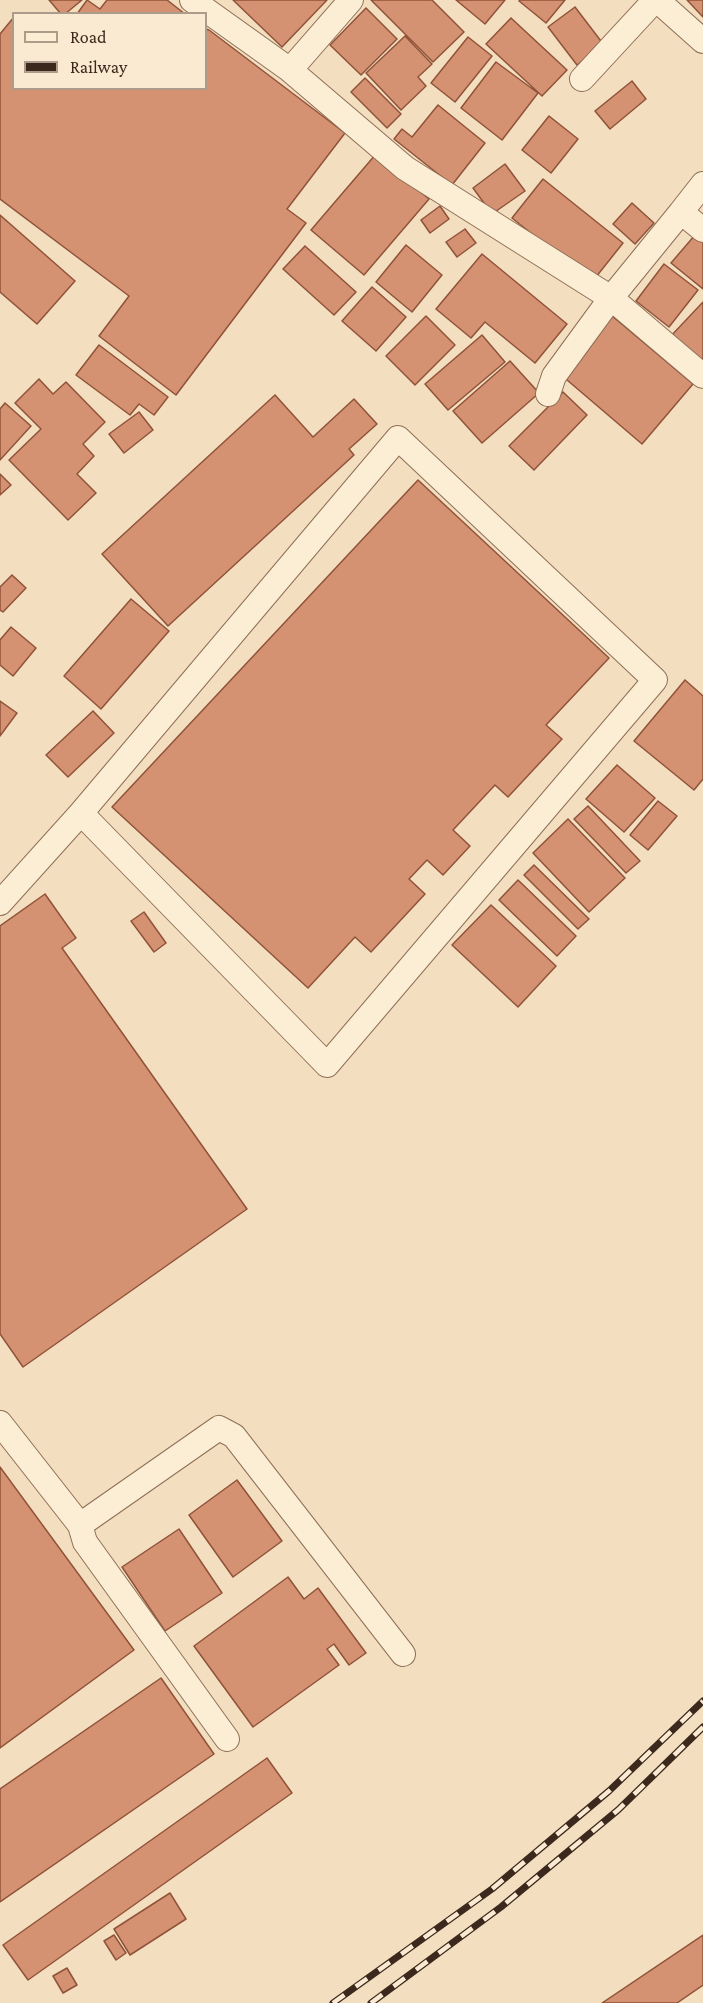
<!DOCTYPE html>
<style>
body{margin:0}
#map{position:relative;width:703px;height:2003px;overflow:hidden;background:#f3dfc0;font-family:"Crimson Pro",serif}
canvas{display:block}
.legend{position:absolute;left:12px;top:12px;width:195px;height:78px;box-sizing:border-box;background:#f9ead1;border:2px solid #ad9c89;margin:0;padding:8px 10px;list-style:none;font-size:18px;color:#3c281c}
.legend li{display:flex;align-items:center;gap:12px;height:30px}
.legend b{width:30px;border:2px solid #ad9c89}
</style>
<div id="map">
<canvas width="703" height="2003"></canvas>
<ul class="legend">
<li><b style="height:8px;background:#fcedd5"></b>Road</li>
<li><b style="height:8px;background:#3c281c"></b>Railway</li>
</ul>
</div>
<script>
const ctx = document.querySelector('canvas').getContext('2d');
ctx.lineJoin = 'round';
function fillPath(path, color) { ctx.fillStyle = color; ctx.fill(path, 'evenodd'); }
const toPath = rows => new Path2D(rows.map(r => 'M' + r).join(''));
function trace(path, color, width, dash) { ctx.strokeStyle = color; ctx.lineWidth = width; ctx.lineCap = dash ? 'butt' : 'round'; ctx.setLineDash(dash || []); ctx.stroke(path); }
const building = toPath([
 [49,0,82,0,65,14,61,14,49,0],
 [87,0,100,9,107,0,167,0,185,14,77,14,87,0],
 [233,0,327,0,282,47,233,0],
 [371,0,432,0,464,32,433,62,371,0],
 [456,0,505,0,485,24,456,0],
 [520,0,565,0,546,23,519,1,520,0],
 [687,0,703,0,703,17,687,0],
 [575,7,604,45,577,65,548,27,575,7],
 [366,8,397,39,361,75,330,45,366,8],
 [14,17,14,88,206,88,206,29,209,30,345,133,287,209,306,223,176,395,99,336,129,296,0,199,0,34,14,17],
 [511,18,567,70,542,96,486,44,511,18],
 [405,36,432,64,418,77,426,86,401,110,366,73,405,36],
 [468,37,492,56,455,102,431,83,468,37],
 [496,62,538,93,502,140,461,108,496,62],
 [365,78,401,114,387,128,351,92,365,78],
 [632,81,646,99,610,129,595,111,632,81],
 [438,105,485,143,452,185,394,139,402,129,412,137,438,105],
 [549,116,578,139,551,173,522,150,549,116],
 [376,154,429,199,364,275,311,230,376,154],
 [505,164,525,191,492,214,473,188,505,164],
 [543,179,623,243,592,282,512,218,543,179],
 [632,203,654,223,635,244,613,224,632,203],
 [440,206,449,219,430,233,421,220,440,206],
 [0,215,75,281,37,324,0,292,0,215],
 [465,229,476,243,457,257,446,242,465,229],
 [695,235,703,241,703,289,671,263,695,235],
 [406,245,442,275,412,312,376,282,406,245],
 [305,246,356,292,334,315,283,269,305,246],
 [482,254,567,324,535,363,485,322,471,338,436,309,482,254],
 [664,264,698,290,669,327,636,301,664,264],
 [372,287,406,317,376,351,342,321,372,287],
 [703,302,703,369,670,337,703,302],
 [611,315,693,384,642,444,560,374,611,315],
 [426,316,455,345,415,385,386,356,426,316],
 [482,335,505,362,448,410,425,384,482,335],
 [99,345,168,397,154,415,139,404,130,415,76,375,99,345],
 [510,361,539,393,482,443,453,411,510,361],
 [39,379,53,394,66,382,105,422,83,444,94,456,77,474,96,493,68,520,9,460,41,429,15,403,39,379],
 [563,392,587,415,534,470,509,446,563,392],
 [275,395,313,437,354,399,377,424,349,449,354,455,168,626,102,554,275,395],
 [5,403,31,426,0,460,0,409,5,403],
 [139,412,153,430,124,453,109,434,139,412],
 [0,474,11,485,0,495,0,474],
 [418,480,609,658,546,725,562,739,508,797,495,785,453,830,470,846,443,875,427,860,409,879,425,894,371,952,355,937,308,988,112,807,418,480],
 [12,575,26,588,3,612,0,610,0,587,12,575],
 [131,599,169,631,101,709,64,676,131,599],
 [11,627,36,648,13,676,0,665,0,640,11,627],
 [685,680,703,696,703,779,694,790,634,741,685,680],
 [0,701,17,713,0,736,0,701],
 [93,711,114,733,68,777,46,755,93,711],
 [617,765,655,798,624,832,586,799,617,765],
 [658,801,677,816,648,850,630,835,658,801],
 [588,806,640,861,626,873,574,819,588,806],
 [568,819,625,878,589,912,533,853,568,819],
 [534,865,589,919,578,929,524,875,534,865],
 [518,880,576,936,557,956,499,900,518,880],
 [45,894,76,938,62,948,247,1209,23,1367,0,1334,0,926,45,894],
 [491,905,556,966,518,1007,452,945,491,905],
 [144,912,166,943,154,952,131,921,144,912],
 [0,1467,134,1650,0,1748,0,1467],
 [237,1480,282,1541,233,1577,189,1515,237,1480],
 [179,1529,222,1593,165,1631,122,1567,179,1529],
 [288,1577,304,1599,318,1588,366,1653,349,1665,334,1644,327,1649,339,1665,253,1727,194,1646,288,1577],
 [161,1678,214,1754,0,1902,0,1789,161,1678],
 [267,1758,292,1793,28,1980,3,1945,267,1758],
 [170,1893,186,1919,130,1955,114,1929,170,1893],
 [114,1935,126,1953,116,1960,104,1941,114,1935],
 [703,1935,703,1985,677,2003,602,2003,703,1935],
 [67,1968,77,1985,63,1993,53,1976,67,1968]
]);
const minor = toPath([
 [192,0,290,70,351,0],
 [657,0,703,41],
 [290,70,405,168,611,298,703,376],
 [582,79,655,0],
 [681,212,703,184],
 [548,394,554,376,611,298,681,212,703,230],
 [0,903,81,813,398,438,655,680,327,1065,81,813],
 [0,1423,80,1525,85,1542,227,1739],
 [80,1525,219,1428,234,1436,403,1654]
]);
const rail = toPath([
 [333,2003,492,1889,609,1791,703,1701],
 [371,2003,501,1907,618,1810,703,1727]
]);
fillPath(building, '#d59272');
trace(building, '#905339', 1.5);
trace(minor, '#8e6f56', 26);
trace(minor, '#fcedd5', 24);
trace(rail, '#3c281c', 7);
trace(rail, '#f9ead1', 4.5, [14]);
</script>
